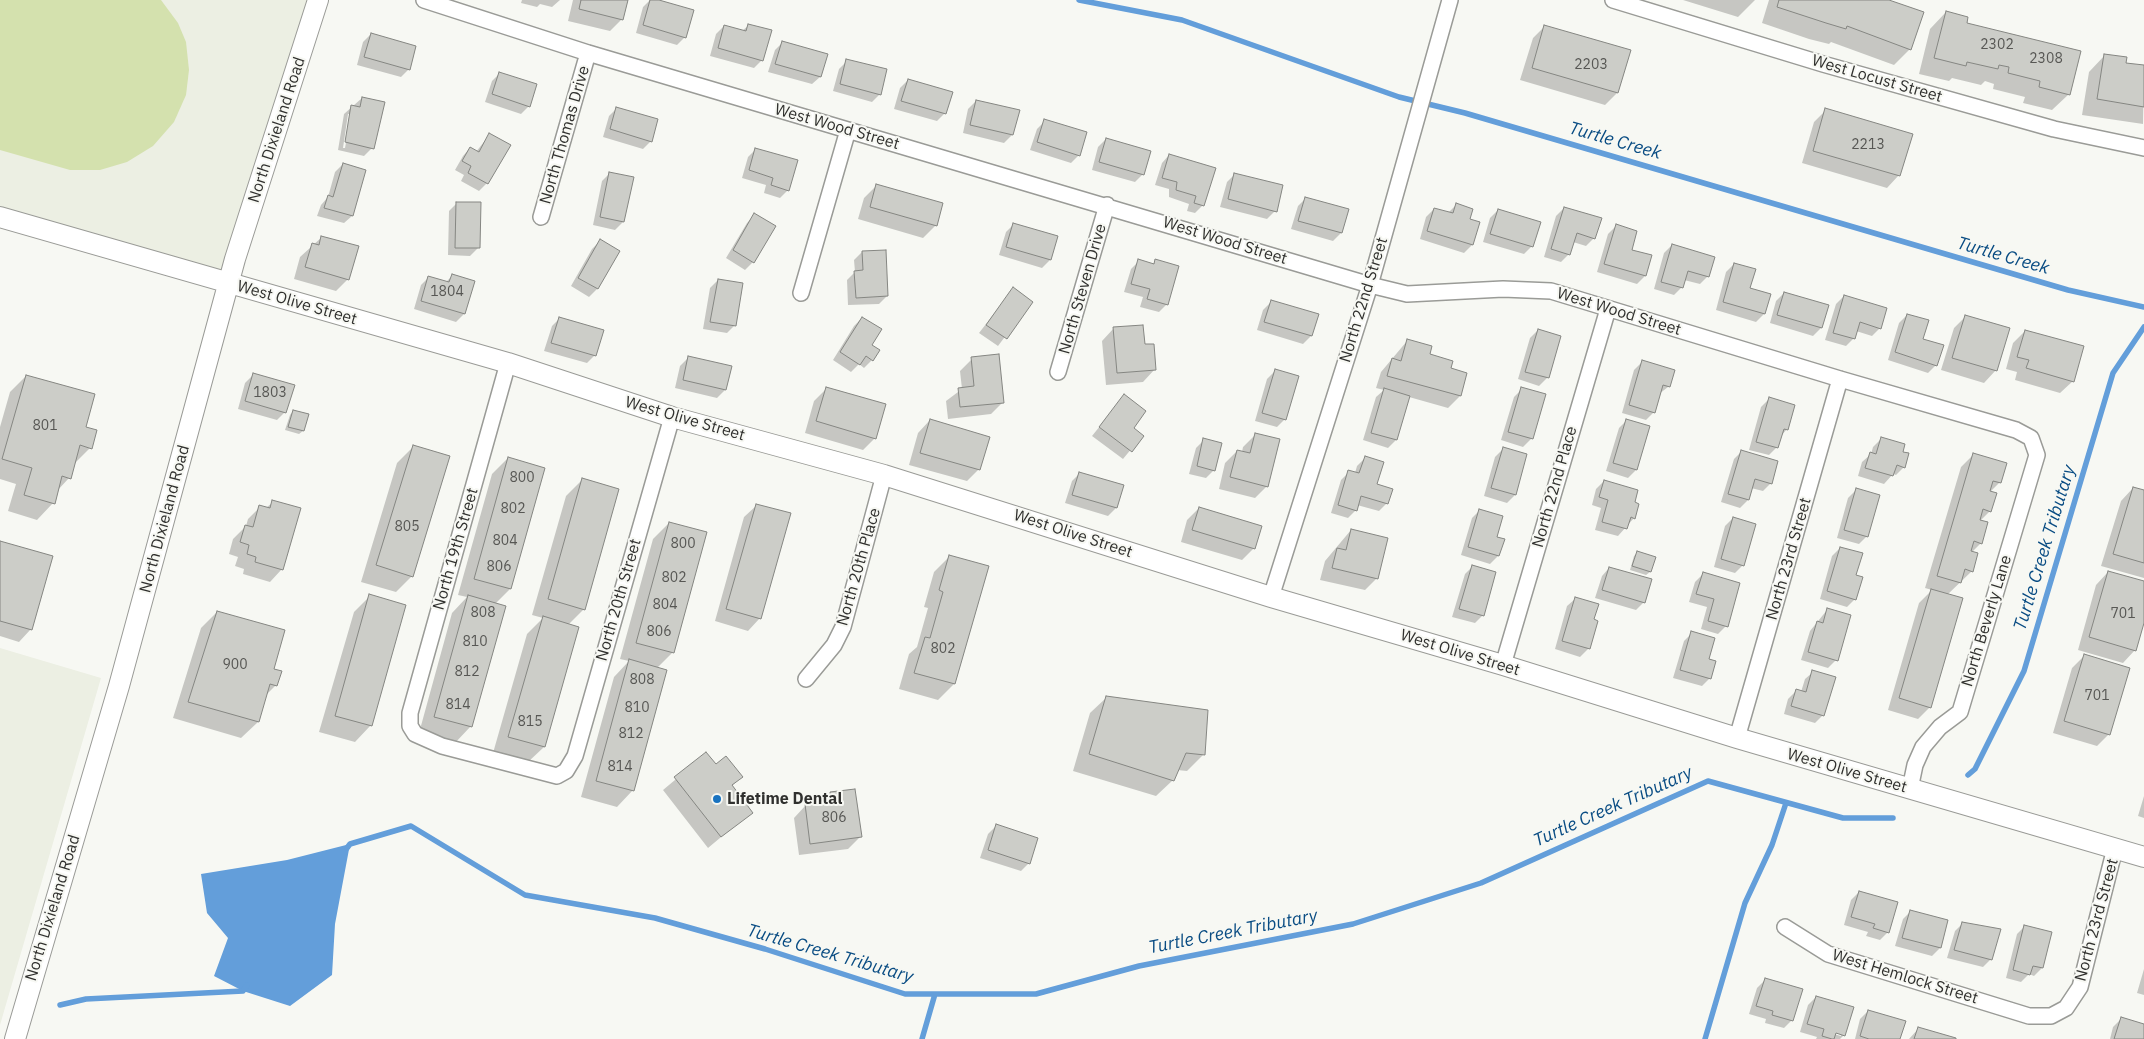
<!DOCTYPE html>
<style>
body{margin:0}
canvas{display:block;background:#f7f8f3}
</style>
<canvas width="2144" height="1039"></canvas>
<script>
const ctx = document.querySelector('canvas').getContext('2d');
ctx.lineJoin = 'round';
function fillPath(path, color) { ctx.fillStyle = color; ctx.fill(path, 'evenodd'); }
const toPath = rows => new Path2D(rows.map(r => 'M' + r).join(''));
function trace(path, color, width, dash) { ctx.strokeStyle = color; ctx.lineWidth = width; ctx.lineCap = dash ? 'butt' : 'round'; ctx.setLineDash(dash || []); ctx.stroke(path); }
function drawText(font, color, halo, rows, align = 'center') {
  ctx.font = font + ' "IBM Plex Sans",sans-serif'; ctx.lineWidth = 4; ctx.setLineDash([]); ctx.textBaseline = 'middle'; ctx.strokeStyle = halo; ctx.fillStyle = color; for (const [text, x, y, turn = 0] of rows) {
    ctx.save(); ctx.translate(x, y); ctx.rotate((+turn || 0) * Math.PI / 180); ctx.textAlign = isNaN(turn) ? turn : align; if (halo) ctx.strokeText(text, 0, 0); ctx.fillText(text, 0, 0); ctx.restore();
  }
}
const built = toPath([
 [0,0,308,0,229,283,0,217],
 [0,648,101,678,0,1025]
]);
const green = toPath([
 [0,0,161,0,178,23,186,42,189,70,186,95,174,122,153,146,127,162,100,170,70,170,0,150]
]);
const water = toPath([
 [350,844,335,924,332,975,290,1006,243,991,214,976,228,938,207,913,201,874,287,860]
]);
const shadow = toPath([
 [522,0,560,0,552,7,540,4,537,7,521,3],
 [573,0,627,0,622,19,610,31,568,21],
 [650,0,655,0,685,37,677,45,636,33,643,7],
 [1683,0,1755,0,1738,17],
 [1769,0,1885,0,1910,49,1894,65,1831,42,1829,44,1809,39,1762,23],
 [1946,12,1965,24,2069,94,2052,110,2023,103,2025,97,1993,89,1994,84,1985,81,1981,85,1952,78,1949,81,1919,74,1930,29],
 [749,25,762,60,754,68,710,56,716,34,724,26,742,31],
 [1545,26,1617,93,1605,105,1520,80,1533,38],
 [371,34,409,69,401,77,357,65,363,42],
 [783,42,820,77,812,84,768,72,775,50],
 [2105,55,2125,64,2144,67,2143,124,2082,115,2089,72],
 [847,61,880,94,872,102,833,91,839,69],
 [500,73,529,106,521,114,485,102,492,81],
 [908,80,945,113,937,121,894,109,900,88],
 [362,98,372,148,364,156,338,150,344,114],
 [348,114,351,114,345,148,343,148],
 [976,101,1012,135,1004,143,963,133,968,109],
 [617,108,651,141,643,149,603,137,609,116],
 [1826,110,1899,175,1887,188,1802,163,1814,122],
 [1045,121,1079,155,1071,163,1030,150,1037,129],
 [490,134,487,183,479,191,461,181,464,175,455,170,463,156,470,148,476,152],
 [1106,139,1143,174,1135,182,1092,170,1098,147],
 [756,149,788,190,780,198,764,193,766,185,742,178,748,157],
 [1169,155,1203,205,1195,213,1187,211,1189,204,1169,197,1169,189,1155,185,1162,163],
 [343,164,352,216,344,223,317,216,321,205,328,197,335,172],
 [610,173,623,222,615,230,593,225,602,181],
 [1235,174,1275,211,1267,219,1220,207,1227,182],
 [877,185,936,225,923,238,858,219,864,198],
 [1306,198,1347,210,1341,233,1333,241,1291,229,1298,206],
 [457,203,478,248,470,256,448,255,449,211],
 [1456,205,1472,245,1464,253,1420,239,1426,217,1434,209,1448,213],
 [1564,208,1594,238,1586,246,1573,242,1569,254,1561,262,1544,257,1556,216],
 [1498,210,1532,246,1524,254,1483,242,1490,218],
 [755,215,753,262,745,270,726,258,747,223],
 [1014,224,1050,260,1042,268,999,255,1006,232],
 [1616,226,1645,276,1637,284,1597,272,1608,234],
 [322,237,348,279,336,291,294,279,300,257],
 [600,241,619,251,597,289,589,297,571,286,592,249],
 [1672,245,1708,276,1700,284,1684,280,1682,287,1674,295,1654,289,1664,253],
 [862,252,887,296,879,304,848,305,847,280,855,272,854,260],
 [1139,261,1152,265,1156,261,1167,304,1159,312,1140,307,1143,297,1124,292,1131,269],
 [1734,264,1764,314,1756,322,1716,310,1726,272],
 [452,276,464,314,456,322,414,309,421,285,429,277,446,282],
 [718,280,735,325,727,333,703,329,710,288],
 [1013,289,1031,302,998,346,979,333],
 [1784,293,1821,328,1813,336,1770,323,1776,301],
 [1844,296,1880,328,1872,336,1856,331,1854,338,1846,346,1825,340,1836,304],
 [1271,302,1311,336,1303,344,1257,330,1263,310],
 [1907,315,1936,365,1928,373,1888,360,1899,323],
 [1966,316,1996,370,1984,383,1941,370,1954,328],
 [560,318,595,355,587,363,544,351,552,326],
 [862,318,872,360,864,368,859,364,851,372,833,360,854,326],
 [1114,328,1143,346,1155,369,1143,382,1106,385,1102,341],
 [1538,330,1560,336,1547,378,1539,386,1518,379,1530,338],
 [2025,331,2073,381,2060,393,2015,380,2017,372,2006,369,2013,343],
 [1407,341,1449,369,1466,374,1460,396,1448,408,1409,397,1396,440,1388,448,1363,440,1376,397,1384,390,1376,388,1381,372],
 [688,358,725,390,717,398,675,388,680,366],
 [972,359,1003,402,991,414,948,419,946,401,962,389,960,371],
 [1642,362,1673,370,1668,387,1659,394,1654,412,1646,420,1622,413,1634,370],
 [1275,371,1285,419,1277,427,1255,421,1267,379],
 [253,375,285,412,277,420,238,409,245,383],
 [26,376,84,428,90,448,74,464,69,478,57,491,53,503,37,520,8,511,16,484,0,479,0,427,10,392],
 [826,389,875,438,863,450,805,433,814,401],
 [1522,389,1531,439,1523,447,1501,440,1514,397],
 [1124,396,1132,428,1142,436,1123,459,1092,436],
 [1769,399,1787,429,1781,436,1777,447,1769,455,1749,450,1761,407],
 [293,411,307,415,303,431,299,434,285,430,290,415],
 [930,420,979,469,967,481,909,465,918,433],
 [1627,420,1636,470,1628,478,1606,471,1619,428],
 [1256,434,1267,486,1255,498,1219,489,1225,463,1237,451,1242,452,1243,447],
 [1881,439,1902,453,1904,467,1896,475,1893,474,1884,484,1858,476,1862,462,1871,454,1873,447],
 [1204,440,1214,470,1206,478,1189,474,1196,448],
 [413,447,412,576,396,592,361,582,397,463],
 [1503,449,1526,455,1515,495,1507,503,1484,496,1495,457],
 [1742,451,1771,483,1763,491,1751,488,1748,500,1740,508,1721,502,1734,459],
 [1973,455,2000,482,1990,492,1990,511,1980,521,1981,543,1972,552,1972,571,1947,595,1930,707,1918,719,1888,710,1919,603,1932,590,1925,588,1961,467],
 [508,458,544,468,510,589,495,604,471,726,455,743,419,733,452,613,467,597,458,595,492,474],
 [1365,458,1376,485,1387,503,1379,511,1357,505,1356,510,1348,518,1331,513,1341,480,1349,472,1355,473,1357,466],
 [1080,473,1122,486,1116,508,1108,516,1065,503,1072,481],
 [582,480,584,609,568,625,578,627,544,747,527,763,493,753,527,634,543,618,532,615,566,496],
 [1604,481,1633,503,1634,518,1618,536,1595,530,1601,508,1592,505,1596,489],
 [2133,488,2144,492,2144,578,2101,566,2121,501],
 [1856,490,1867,536,1859,544,1837,538,1848,498],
 [273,502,282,569,270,582,243,574,244,569,235,566,238,557,229,554,233,539,246,526,248,519,260,507,266,508],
 [757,505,760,618,748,631,715,621,744,517],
 [1199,508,1254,548,1242,560,1181,542,1187,520],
 [1480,510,1496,538,1498,556,1490,564,1461,555,1472,518],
 [1733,518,1743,565,1735,573,1714,567,1725,526],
 [669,523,672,653,657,668,633,790,617,807,581,797,614,677,629,661,620,659,653,539],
 [1351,530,1377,578,1365,590,1320,580,1325,561],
 [0,542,31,629,19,642,0,636],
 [1840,548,1855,576,1855,599,1847,607,1820,599,1832,556],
 [1638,552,1654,557,1650,572,1646,575,1630,570,1634,556],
 [950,556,988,567,954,684,938,700,899,689,909,654,917,647,928,608,924,607,934,572],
 [1473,566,1483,615,1475,623,1452,617,1465,574],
 [1609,568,1644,602,1636,610,1595,598,1602,576],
 [2108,572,2144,583,2144,618,2135,650,2123,663,2078,650,2096,585],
 [1703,574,1726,626,1718,634,1701,629,1707,607,1689,602,1695,582],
 [370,596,371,725,355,742,319,732,354,612],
 [1575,599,1592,620,1596,621,1588,649,1580,657,1555,649,1567,606],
 [1827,610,1836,660,1828,668,1801,660,1810,631],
 [217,612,272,670,276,685,265,696,258,722,241,738,173,718,201,628],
 [1692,633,1707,660,1710,678,1702,686,1673,678,1684,641],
 [2084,656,2109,734,2097,746,2053,733,2072,668],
 [1813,672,1823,715,1815,723,1784,714,1788,699,1796,691,1801,692,1805,679],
 [1107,697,1203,755,1187,771,1177,770,1173,780,1156,796,1073,771,1090,713],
 [706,754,715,766,741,777,731,787,751,812,708,848,663,790],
 [830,793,860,837,848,849,799,855,794,818,806,805,820,804],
 [2144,796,2144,818,2138,816],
 [996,826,1029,863,1021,871,980,858,988,834],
 [1859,892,1888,932,1880,940,1866,936,1868,932,1844,925,1851,900],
 [1911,911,1947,921,1940,948,1932,956,1895,946,1903,919],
 [1963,923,1991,959,1983,967,1947,958,1955,931],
 [2025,926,2051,933,2042,968,2034,976,2029,974,2021,982,2006,978,2017,934],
 [2144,969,2144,995,2137,993],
 [1765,980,1792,1020,1784,1028,1765,1023,1766,1019,1749,1014,1757,988],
 [1816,997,1844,1035,1840,1039,1816,1039,1817,1037,1800,1032,1808,1005],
 [1830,1033,1841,1033,1841,1036],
 [1868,1011,1899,1039,1855,1039,1860,1019],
 [2121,1019,2144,1026,2144,1039,2110,1039,2113,1027],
 [1918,1029,1954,1039,1909,1039]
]);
const stream = toPath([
 [1079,0,1182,20,1399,97,1465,113,2068,290,2144,307],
 [1968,775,1975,769,2024,671,2113,373,2144,327],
 [347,848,350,844,411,826,525,895,655,918,765,949,905,994,1036,994,1139,966,1353,924,1481,883,1708,781,1843,818,1893,818],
 [60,1005,86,999,243,991,247,985],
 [922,1039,935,994],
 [1705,1039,1745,903,1772,845,1786,803]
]);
const building = toPath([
 [581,0,628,0,623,20,579,9,581,0],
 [650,0,659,0,694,10,686,38,643,25,650,0],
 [1779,0,1889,0,1924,12,1911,50,1847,26,1846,29,1826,23,1777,7,1779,0],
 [1946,11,1968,17,1967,23,2081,51,2070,95,2039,87,2040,81,2008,73,2009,67,1999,65,1998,69,1967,62,1966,66,1934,58,1946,11],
 [748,24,772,30,763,61,718,48,724,25,746,31,748,24],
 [1544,25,1631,50,1618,93,1532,68,1544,25],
 [371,33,416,46,410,70,364,57,371,33],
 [782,41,828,54,821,77,775,64,782,41],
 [2104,54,2127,57,2126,63,2144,65,2144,107,2097,99,2104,54],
 [846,59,887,69,881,95,840,84,846,59],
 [499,72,537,84,530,107,492,94,499,72],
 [908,79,953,92,946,114,901,101,908,79],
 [362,97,385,102,374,149,345,142,351,105,360,107,362,97],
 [976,100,1020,110,1013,135,970,125,976,100],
 [616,107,658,119,652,142,610,129,616,107],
 [1825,108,1913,134,1900,176,1813,151,1825,108],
 [1044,119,1087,132,1080,156,1037,142,1044,119],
 [489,133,511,145,488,184,468,173,471,166,462,161,470,147,479,152,489,133],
 [1106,138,1151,151,1144,175,1099,162,1106,138],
 [755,148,798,160,789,191,771,185,773,178,749,170,755,148],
 [1169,154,1216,168,1204,206,1194,203,1196,196,1176,190,1177,182,1162,178,1169,154],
 [343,163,366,170,353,216,324,208,328,195,333,197,343,163],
 [609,172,634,177,624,222,600,217,609,172],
 [1234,173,1283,185,1277,212,1228,199,1234,173],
 [876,184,943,203,937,226,870,207,876,184],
 [1305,197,1349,209,1342,233,1298,221,1305,197],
 [456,202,481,202,480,248,455,248,456,202],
 [1456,203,1473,209,1470,219,1480,222,1473,245,1427,231,1434,208,1453,213,1456,203],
 [1564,207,1602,218,1595,239,1577,233,1570,255,1551,249,1564,207],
 [1498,209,1541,222,1533,247,1490,234,1498,209],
 [754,213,776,226,754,263,733,250,754,213],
 [1013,223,1058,236,1051,260,1006,247,1013,223],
 [1616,224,1637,231,1632,250,1652,255,1646,276,1604,264,1616,224],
 [321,236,359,246,349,280,305,267,312,243,319,245,321,236],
 [600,239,620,251,598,289,578,278,600,239],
 [1672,244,1715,257,1709,277,1688,271,1683,288,1661,282,1672,244],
 [886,250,888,296,856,298,854,271,863,270,862,251,886,250],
 [1138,259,1154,264,1155,259,1179,266,1168,305,1147,299,1150,289,1131,284,1138,259],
 [1734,263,1756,269,1750,288,1771,294,1765,314,1723,302,1734,263],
 [452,274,475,281,465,314,421,301,428,276,449,282,452,274],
 [718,279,743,283,736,326,710,322,718,279],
 [1013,287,1033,302,1007,339,986,325,1013,287],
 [1784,292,1829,305,1822,328,1777,315,1784,292],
 [1844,295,1887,308,1881,329,1860,322,1855,339,1833,333,1844,295],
 [1271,300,1319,314,1312,336,1264,322,1271,300],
 [1907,314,1929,320,1923,339,1944,345,1937,366,1895,352,1907,314],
 [1965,315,2010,328,1997,371,1952,358,1965,315],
 [559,317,604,330,596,356,551,343,559,317],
 [862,317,882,329,872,345,880,350,873,361,866,356,860,365,840,352,862,317],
 [1143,325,1145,344,1154,344,1156,370,1117,373,1113,327,1143,325],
 [1538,329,1561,336,1549,378,1525,372,1538,329],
 [2025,330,2084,346,2074,382,2026,368,2029,360,2017,357,2025,330],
 [1407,339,1432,346,1430,354,1453,361,1451,368,1467,373,1461,396,1387,376,1392,358,1401,361,1407,339],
 [999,354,1004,403,960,407,958,388,974,386,971,357,999,354],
 [688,356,732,366,726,390,683,380,688,356],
 [1642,360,1675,370,1670,387,1663,385,1655,413,1629,405,1642,360],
 [1275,369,1299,376,1286,420,1262,413,1275,369],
 [253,373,295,385,286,413,245,401,253,373],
 [26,375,95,394,86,427,97,430,92,449,80,445,71,479,62,476,55,504,24,495,32,468,2,459,26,375],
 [826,387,886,404,876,439,816,421,826,387],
 [1521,387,1546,394,1533,439,1508,432,1521,387],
 [1384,388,1410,396,1397,440,1371,433,1384,388],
 [1124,394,1146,411,1134,428,1144,436,1132,452,1099,427,1124,394],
 [1769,397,1795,405,1788,430,1784,429,1778,448,1756,442,1769,397],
 [293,410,309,414,304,431,288,427,293,410],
 [930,419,990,437,980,470,920,453,930,419],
 [1626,419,1650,426,1637,470,1613,463,1626,419],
 [1255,433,1280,439,1268,487,1230,477,1237,450,1250,453,1255,433],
 [1881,437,1905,444,1903,452,1909,453,1905,468,1897,465,1893,476,1865,468,1870,452,1876,454,1881,437],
 [1203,438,1222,443,1215,471,1197,466,1203,438],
 [413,445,450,456,413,577,376,565,413,445],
 [1503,447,1527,454,1516,495,1491,488,1503,447],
 [1741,450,1778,461,1772,484,1755,479,1749,500,1728,494,1741,450],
 [1973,453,2007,463,2001,483,1993,481,1990,491,1997,493,1991,512,1983,509,1980,520,1988,522,1982,544,1974,541,1971,551,1978,553,1973,572,1965,569,1961,583,1937,576,1973,453],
 [1365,456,1384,462,1377,484,1393,489,1388,504,1361,496,1357,511,1338,505,1348,470,1359,473,1365,456],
 [508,457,545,468,511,589,474,579,508,457],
 [1079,472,1124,485,1117,508,1072,495,1079,472],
 [582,478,619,489,585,610,548,599,582,478],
 [1604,480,1638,490,1635,502,1639,504,1635,519,1631,517,1627,529,1602,522,1608,500,1599,497,1604,480],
 [2133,487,2144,490,2144,563,2113,554,2133,487],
 [1856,488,1880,495,1868,537,1844,530,1856,488],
 [272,500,301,508,283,570,255,562,256,557,247,554,249,545,240,542,245,525,253,527,259,505,270,508,272,500],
 [756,504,791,513,761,619,726,609,756,504],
 [1199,507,1262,526,1255,549,1192,530,1199,507],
 [1479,509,1503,516,1497,537,1505,539,1499,556,1468,547,1479,509],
 [1733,517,1756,524,1744,566,1721,559,1733,517],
 [669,522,707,532,674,653,636,643,669,522],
 [1351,529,1388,538,1378,579,1332,568,1337,548,1346,550,1351,529],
 [0,541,53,556,32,630,0,621,0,541],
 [1840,547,1863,553,1856,575,1863,577,1856,600,1827,591,1840,547],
 [1637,551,1656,557,1651,572,1632,566,1637,551],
 [949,555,989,566,955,684,914,673,925,637,930,638,943,592,939,590,949,555],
 [1472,565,1496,572,1484,616,1459,609,1472,565],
 [1609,567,1652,579,1645,603,1602,590,1609,567],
 [2108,571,2144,581,2144,623,2136,651,2089,637,2108,571],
 [1703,572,1740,583,1728,627,1708,621,1714,599,1696,594,1703,572],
 [1931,589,1963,598,1931,708,1899,698,1931,589],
 [369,594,406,605,372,726,335,716,369,594],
 [468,595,506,606,472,727,434,717,468,595],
 [1575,597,1599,604,1594,619,1598,621,1590,649,1562,641,1575,597],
 [1827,608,1851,615,1838,661,1808,652,1817,621,1823,623,1827,608],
 [217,611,285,630,274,669,282,671,277,686,270,684,259,722,188,702,217,611],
 [543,616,579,627,545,747,508,737,543,616],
 [1691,631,1715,638,1709,659,1716,661,1711,679,1680,670,1691,631],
 [2084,654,2130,668,2110,735,2064,721,2084,654],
 [629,659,667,670,634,791,596,781,629,659],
 [1812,670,1836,677,1824,716,1791,706,1796,689,1806,692,1812,670],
 [1106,696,1208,710,1205,755,1186,753,1174,781,1089,754,1106,696],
 [706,752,716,764,726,756,743,777,732,785,753,813,721,837,674,777,706,752],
 [855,789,862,837,810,844,805,804,831,801,830,792,855,789],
 [996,824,1038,838,1030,864,988,850,996,824],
 [1859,891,1898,902,1889,933,1873,928,1875,924,1851,917,1859,891],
 [1910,910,1948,920,1941,948,1902,938,1910,910],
 [1962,922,2001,929,1992,960,1954,950,1962,922],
 [2024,925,2052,932,2043,968,2033,966,2030,975,2013,970,2024,925],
 [1765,978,1803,989,1793,1021,1772,1015,1773,1011,1756,1006,1765,978],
 [1816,996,1854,1007,1845,1036,1836,1033,1834,1039,1832,1039,1822,1036,1824,1029,1807,1024,1816,996],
 [1868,1010,1906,1021,1900,1039,1869,1039,1860,1036,1868,1010],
 [2121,1017,2144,1024,2144,1039,2114,1039,2121,1017],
 [1918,1027,1956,1038,1956,1039,1914,1039,1918,1027]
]);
const street = toPath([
 [424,0,588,53,1370,285,1407,294,1503,289,1551,291,1840,379,2016,430,2031,438,2037,455,1960,712,1940,727,1923,747,1915,765,1910,789],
 [1613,0,1823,64,2054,129,2144,148],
 [541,217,588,53],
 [801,293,848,130],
 [508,363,410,713,410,726,415,734,442,746,557,776,566,771,575,756,672,417],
 [1058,372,1107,205],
 [1271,597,1370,285,1450,0],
 [1503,665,1608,309],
 [806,679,834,645,843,627,884,475],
 [1737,738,1840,379],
 [1785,927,1828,954,2029,1016,2051,1016,2066,1008,2080,987,2115,848]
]);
const secondary = toPath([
 [0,217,508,363,672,417,884,475,1271,597,1503,665,1737,738,2144,857],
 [15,1039,119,686,235,259,318,0]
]);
const markers = [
 [717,799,5,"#1973c0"]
];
const numberNames = [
 ["2302",1997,45],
 ["2308",2046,59],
 ["2203",1591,65],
 ["2213",1868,145],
 ["1804",447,292],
 ["1803",270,393],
 ["801",45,426],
 ["800",522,478],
 ["802",513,509],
 ["805",407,527],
 ["804",505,541],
 ["800",683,544],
 ["806",499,567],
 ["802",674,578],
 ["804",665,605],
 ["808",483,613],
 ["701",2123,614],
 ["806",659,632],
 ["810",475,642],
 ["802",943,649],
 ["900",235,665],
 ["812",467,672],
 ["808",642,680],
 ["701",2097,696],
 ["814",458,705],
 ["810",637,708],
 ["815",530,722],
 ["812",631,734],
 ["814",620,767],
 ["806",834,818]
];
const streetNames = [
 ["West Locust Street",1877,79,16],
 ["West Wood Street",837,127,16],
 ["North Dixieland Road",277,130,-72],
 ["North Thomas Drive",565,135,-74],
 ["West Wood Street",1225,241,17],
 ["North Steven Drive",1083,289,-74],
 ["North 22nd Street",1364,300,-73],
 ["West Olive Street",297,303,16],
 ["West Wood Street",1619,312,17],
 ["West Olive Street",685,419,16],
 ["North 22nd Place",1555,487,-74],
 ["North Dixieland Road",165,519,-75],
 ["West Olive Street",1073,534,18],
 ["North 19th Street",456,549,-74],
 ["North 23rd Street",1789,559,-74],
 ["North 20th Place",859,567,-74],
 ["North 20th Street",619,600,-74],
 ["North Beverly Lane",1987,621,-73],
 ["West Olive Street",1460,653,17],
 ["West Olive Street",1847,771,16],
 ["North Dixieland Road",53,908,-73],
 ["North 23rd Street",2097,920,-75],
 ["West Hemlock Street",1905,977,17]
];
const poiNames = [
 ["Lifetime Dental",727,799]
];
const waterNames = [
 ["Turtle Creek",1615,141,16],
 ["Turtle Creek",2003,256,16],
 ["Turtle Creek Tributary",2045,548,-73],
 ["Turtle Creek Tributary",1613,807,-24],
 ["Turtle Creek Tributary",1233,932,-11],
 ["Turtle Creek Tributary",830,954,16]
];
fillPath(built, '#ecefe3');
fillPath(green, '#d4e1ae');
fillPath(water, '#639eda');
fillPath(shadow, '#0003');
trace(stream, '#639eda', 5.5);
fillPath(building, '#cccdc8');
trace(building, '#858682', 1);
trace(street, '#9a9b97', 18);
trace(secondary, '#9a9b97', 22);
trace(street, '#fff', 15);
trace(secondary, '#fff', 20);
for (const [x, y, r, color] of markers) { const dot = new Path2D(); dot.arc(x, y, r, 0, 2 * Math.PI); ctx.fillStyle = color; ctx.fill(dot); trace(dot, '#f7f8f3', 2); }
drawText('14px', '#575754', null, numberNames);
drawText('16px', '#30302e', '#f7f8f3', streetNames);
drawText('bold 16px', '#30302e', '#f7f8f3', poiNames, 'left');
drawText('italic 18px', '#094c83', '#f7f8f3', waterNames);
</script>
